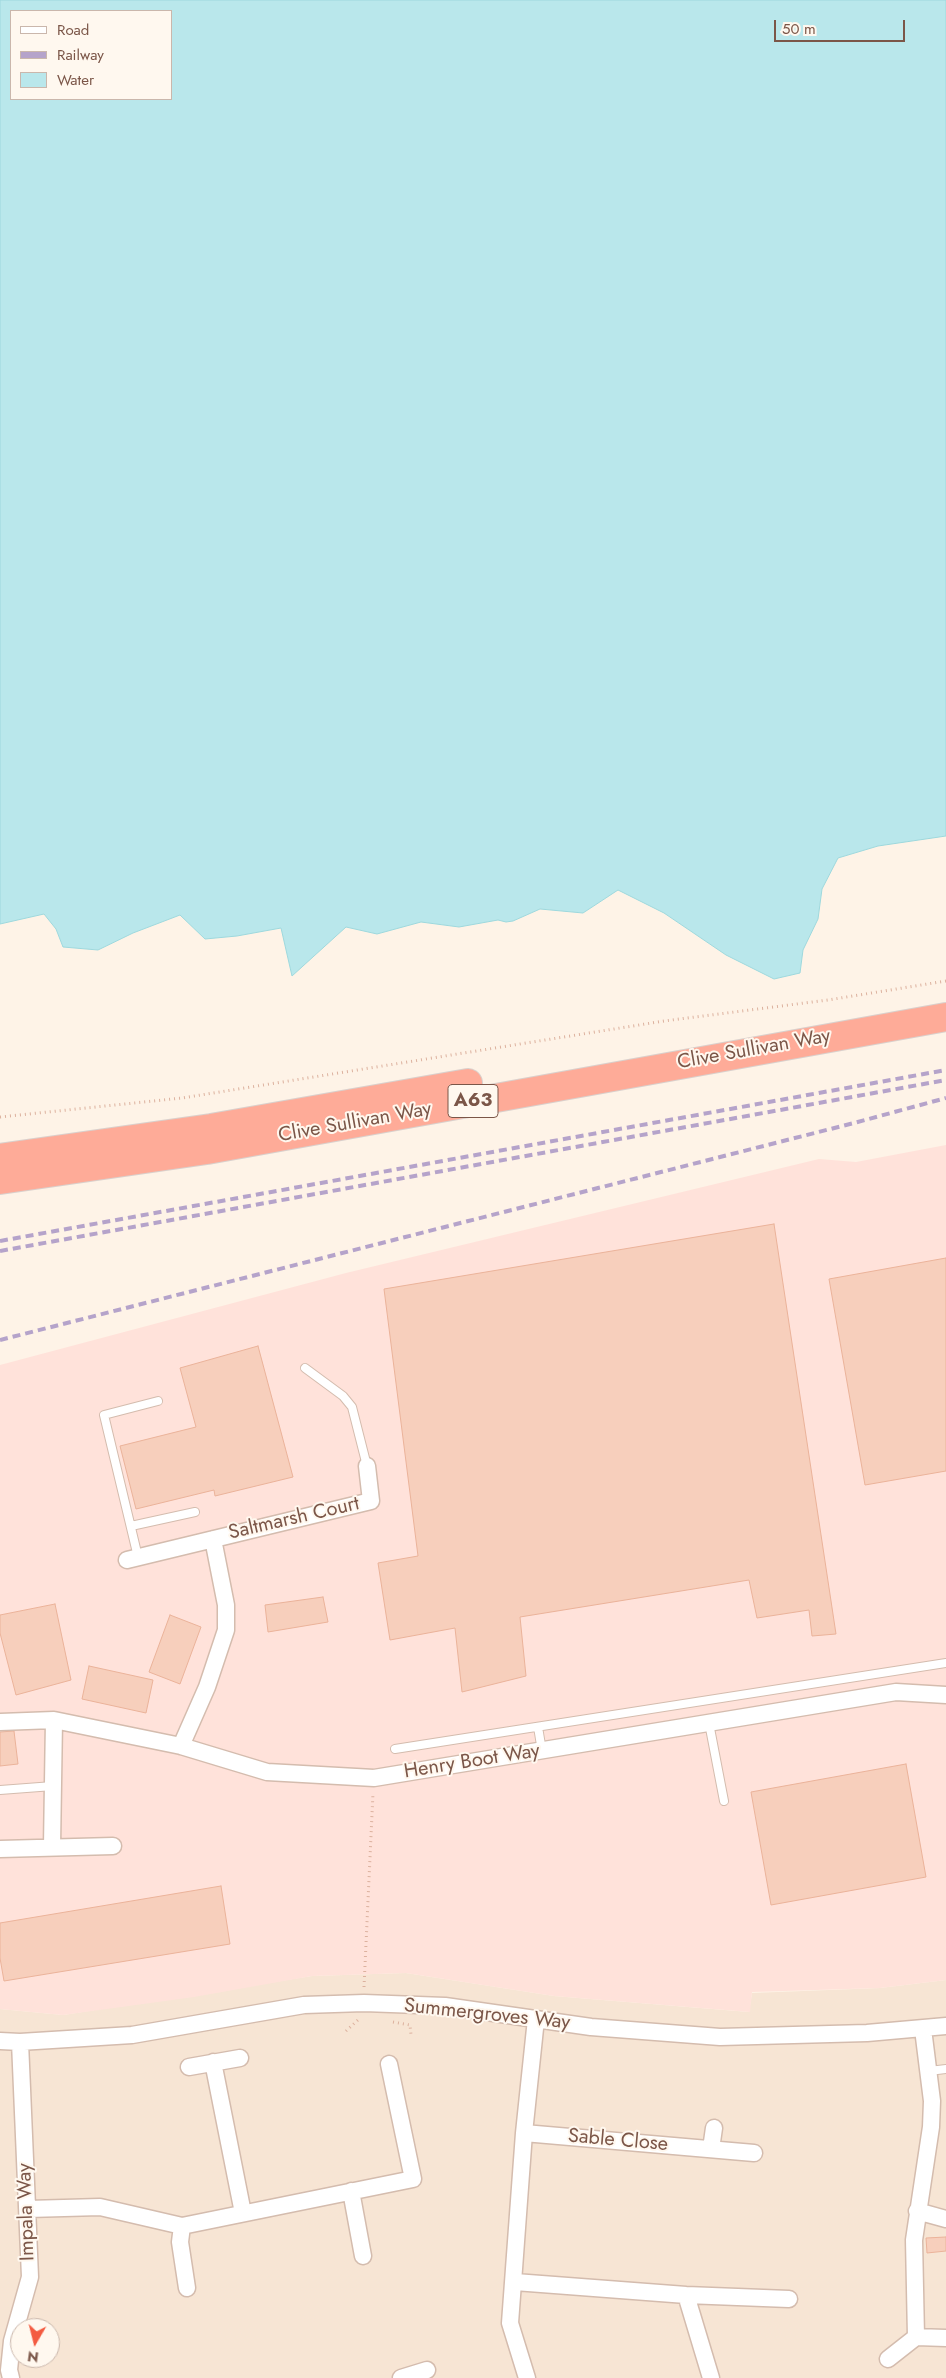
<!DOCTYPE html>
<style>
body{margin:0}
#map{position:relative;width:946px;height:2378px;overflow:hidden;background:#fef3e7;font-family:Jost,sans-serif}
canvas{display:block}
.legend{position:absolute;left:10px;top:10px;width:162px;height:90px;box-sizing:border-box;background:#fff8ef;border:1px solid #cab7ac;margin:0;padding:6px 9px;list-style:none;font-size:15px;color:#7b5648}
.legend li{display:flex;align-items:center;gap:10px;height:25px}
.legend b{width:25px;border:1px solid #cab7ac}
.north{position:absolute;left:10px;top:2318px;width:50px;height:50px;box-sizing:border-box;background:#fff8ef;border:1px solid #cab7ac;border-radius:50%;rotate:188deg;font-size:14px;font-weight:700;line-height:20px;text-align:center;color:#7b5648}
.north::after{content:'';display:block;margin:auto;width:18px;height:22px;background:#f35b41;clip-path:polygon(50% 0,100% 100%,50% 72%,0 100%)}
.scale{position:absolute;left:774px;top:20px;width:131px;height:22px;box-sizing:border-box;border:2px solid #7b5648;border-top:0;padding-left:6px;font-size:15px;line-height:18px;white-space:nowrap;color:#7b5648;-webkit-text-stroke:4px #fff8ef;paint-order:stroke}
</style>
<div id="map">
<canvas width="946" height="2378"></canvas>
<ul class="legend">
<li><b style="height:6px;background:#fff"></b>Road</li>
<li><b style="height:6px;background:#b5a3ca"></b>Railway</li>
<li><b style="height:14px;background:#b9e7eb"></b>Water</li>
</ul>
<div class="north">N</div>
<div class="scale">50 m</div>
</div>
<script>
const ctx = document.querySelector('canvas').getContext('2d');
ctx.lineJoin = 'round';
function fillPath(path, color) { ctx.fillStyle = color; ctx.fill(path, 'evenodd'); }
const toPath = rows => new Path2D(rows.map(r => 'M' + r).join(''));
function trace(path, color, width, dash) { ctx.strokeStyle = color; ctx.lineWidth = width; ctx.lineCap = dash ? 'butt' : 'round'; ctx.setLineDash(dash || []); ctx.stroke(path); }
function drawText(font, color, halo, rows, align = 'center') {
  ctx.font = font + ' Jost,sans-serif'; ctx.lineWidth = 4; ctx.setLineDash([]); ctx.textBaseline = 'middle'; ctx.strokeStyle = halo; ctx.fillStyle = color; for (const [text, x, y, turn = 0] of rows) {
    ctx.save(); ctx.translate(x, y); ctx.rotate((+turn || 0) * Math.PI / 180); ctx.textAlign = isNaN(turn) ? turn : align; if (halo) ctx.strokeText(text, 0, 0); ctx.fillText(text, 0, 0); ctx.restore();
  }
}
const residential = toPath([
 [406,1973,554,1996,749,2012,752,1993,880,1988,946,1980,946,2378,0,2378,0,2009,63,2015,312,1976],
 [20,2328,50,2328,50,2358,20,2358]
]);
const commercial = toPath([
 [946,1145,946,1980,880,1988,752,1992,750,2012,554,1996,406,1973,312,1976,194,1997,63,2015,0,2009,0,1365,346,1273,819,1159,856,1162]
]);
const water = toPath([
 [0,0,946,0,946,836,878,846,838,858,822,889,818,919,803,950,800,973,774,979,726,955,664,913,618,890,583,913,540,909,513,921,506,922,498,920,459,927,421,922,377,934,346,927,292,976,281,928,237,936,205,939,180,915,133,933,98,950,63,947,56,929,44,914,0,924,0,0],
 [11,11,171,11,171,99,11,99,11,11]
]);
const building = toPath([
 [774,1224,836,1634,812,1636,809,1610,757,1618,749,1580,520,1617,526,1676,462,1692,455,1628,390,1640,378,1563,418,1556,384,1289,774,1224],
 [946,1258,946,1471,865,1485,829,1279,946,1258],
 [258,1346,293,1477,215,1496,214,1490,136,1509,120,1446,196,1427,180,1368,258,1346],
 [323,1597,328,1622,268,1632,265,1605,323,1597],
 [55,1604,71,1680,16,1695,0,1633,0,1615,55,1604],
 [170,1615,201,1627,180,1684,149,1672,170,1615],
 [89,1666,153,1680,146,1713,82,1699,89,1666],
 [14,1731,18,1764,0,1766,0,1732,14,1731],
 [906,1764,926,1877,771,1905,751,1792,906,1764],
 [221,1886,230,1944,4,1981,0,1958,0,1923,221,1886],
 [946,2237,946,2251,927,2253,926,2238,946,2237]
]);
const path = toPath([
 [0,1117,182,1098,664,1021,828,1000,946,981],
 [364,1987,373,1793],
 [393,2022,410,2025,411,2035],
 [346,2031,358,2020]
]);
const lane = toPath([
 [305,1368,343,1396,352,1407,367,1466],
 [131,1526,195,1512],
 [138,1557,104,1415,158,1401],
 [709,1723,724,1801],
 [538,1727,542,1751],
 [395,1749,946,1663],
 [0,1790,53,1786],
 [929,2071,946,2069]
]);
const street = toPath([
 [127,1560,371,1501,367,1466],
 [0,1722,54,1720,181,1746,267,1772,374,1778,896,1692,946,1695],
 [181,1746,207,1687,226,1630,226,1605,213,1539],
 [52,1846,54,1720],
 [0,1849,113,1846],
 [923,2029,932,2101,931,2127,914,2240,916,2337,946,2338],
 [0,2041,20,2042,132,2035,304,2005,364,2003,445,2006,591,2027,720,2037,867,2033,946,2026],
 [213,2062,243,2213],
 [189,2067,240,2058],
 [524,2133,754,2153],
 [711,2149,714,2128],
 [351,2191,363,2256],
 [28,2209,100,2207,182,2226,413,2179,389,2064],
 [917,2211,946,2219],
 [182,2226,180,2242,187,2288],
 [515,2282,686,2295,789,2299],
 [686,2295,711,2378],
 [888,2359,916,2337],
 [11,2378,9,2370,12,2341,30,2277,20,2042],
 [401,2378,427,2370],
 [527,2378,510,2323,524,2133,536,2019]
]);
const highway = toPath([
 [0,1158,211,1128,468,1083],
 [0,1180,207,1150,946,1017]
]);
const rail = toPath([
 [0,1241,946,1070],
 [0,1251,946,1080],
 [0,1340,854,1123,946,1098]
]);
const shields = [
 [473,1101,50]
];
const shieldNames = [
 ["A63",473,1101]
];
const streetNames = [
 ["Clive Sullivan Way",754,1050,-10],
 ["Clive Sullivan Way",355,1123,-10],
 ["Saltmarsh Court",294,1519,-13],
 ["Henry Boot Way",472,1762,-9],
 ["Summergroves Way",487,2015,6],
 ["Sable Close",618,2141,5],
 ["Impala Way",27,2212,-92]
];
fillPath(residential, '#f7e5d4');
fillPath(commercial, '#ffe2da');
fillPath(water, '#b9e7eb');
trace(water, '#9ed8dd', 1);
fillPath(building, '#f7cfbc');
trace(building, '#ebb39a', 1);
trace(lane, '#d4bcae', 10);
trace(street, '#d4bcae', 19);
trace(highway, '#dad0cc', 30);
trace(path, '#dcb19e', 3, [1, 4]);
trace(lane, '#fff', 8);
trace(street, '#fff', 16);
trace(highway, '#feab98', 28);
trace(rail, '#b5a3ca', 4, [8, 5]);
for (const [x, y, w] of shields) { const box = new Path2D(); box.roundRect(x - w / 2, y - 16.5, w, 33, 4); ctx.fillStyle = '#fff8ef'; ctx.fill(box); trace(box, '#7b5648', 1); }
drawText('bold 19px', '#7b5648', null, shieldNames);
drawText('20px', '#7b5648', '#fff8ef', streetNames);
</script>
